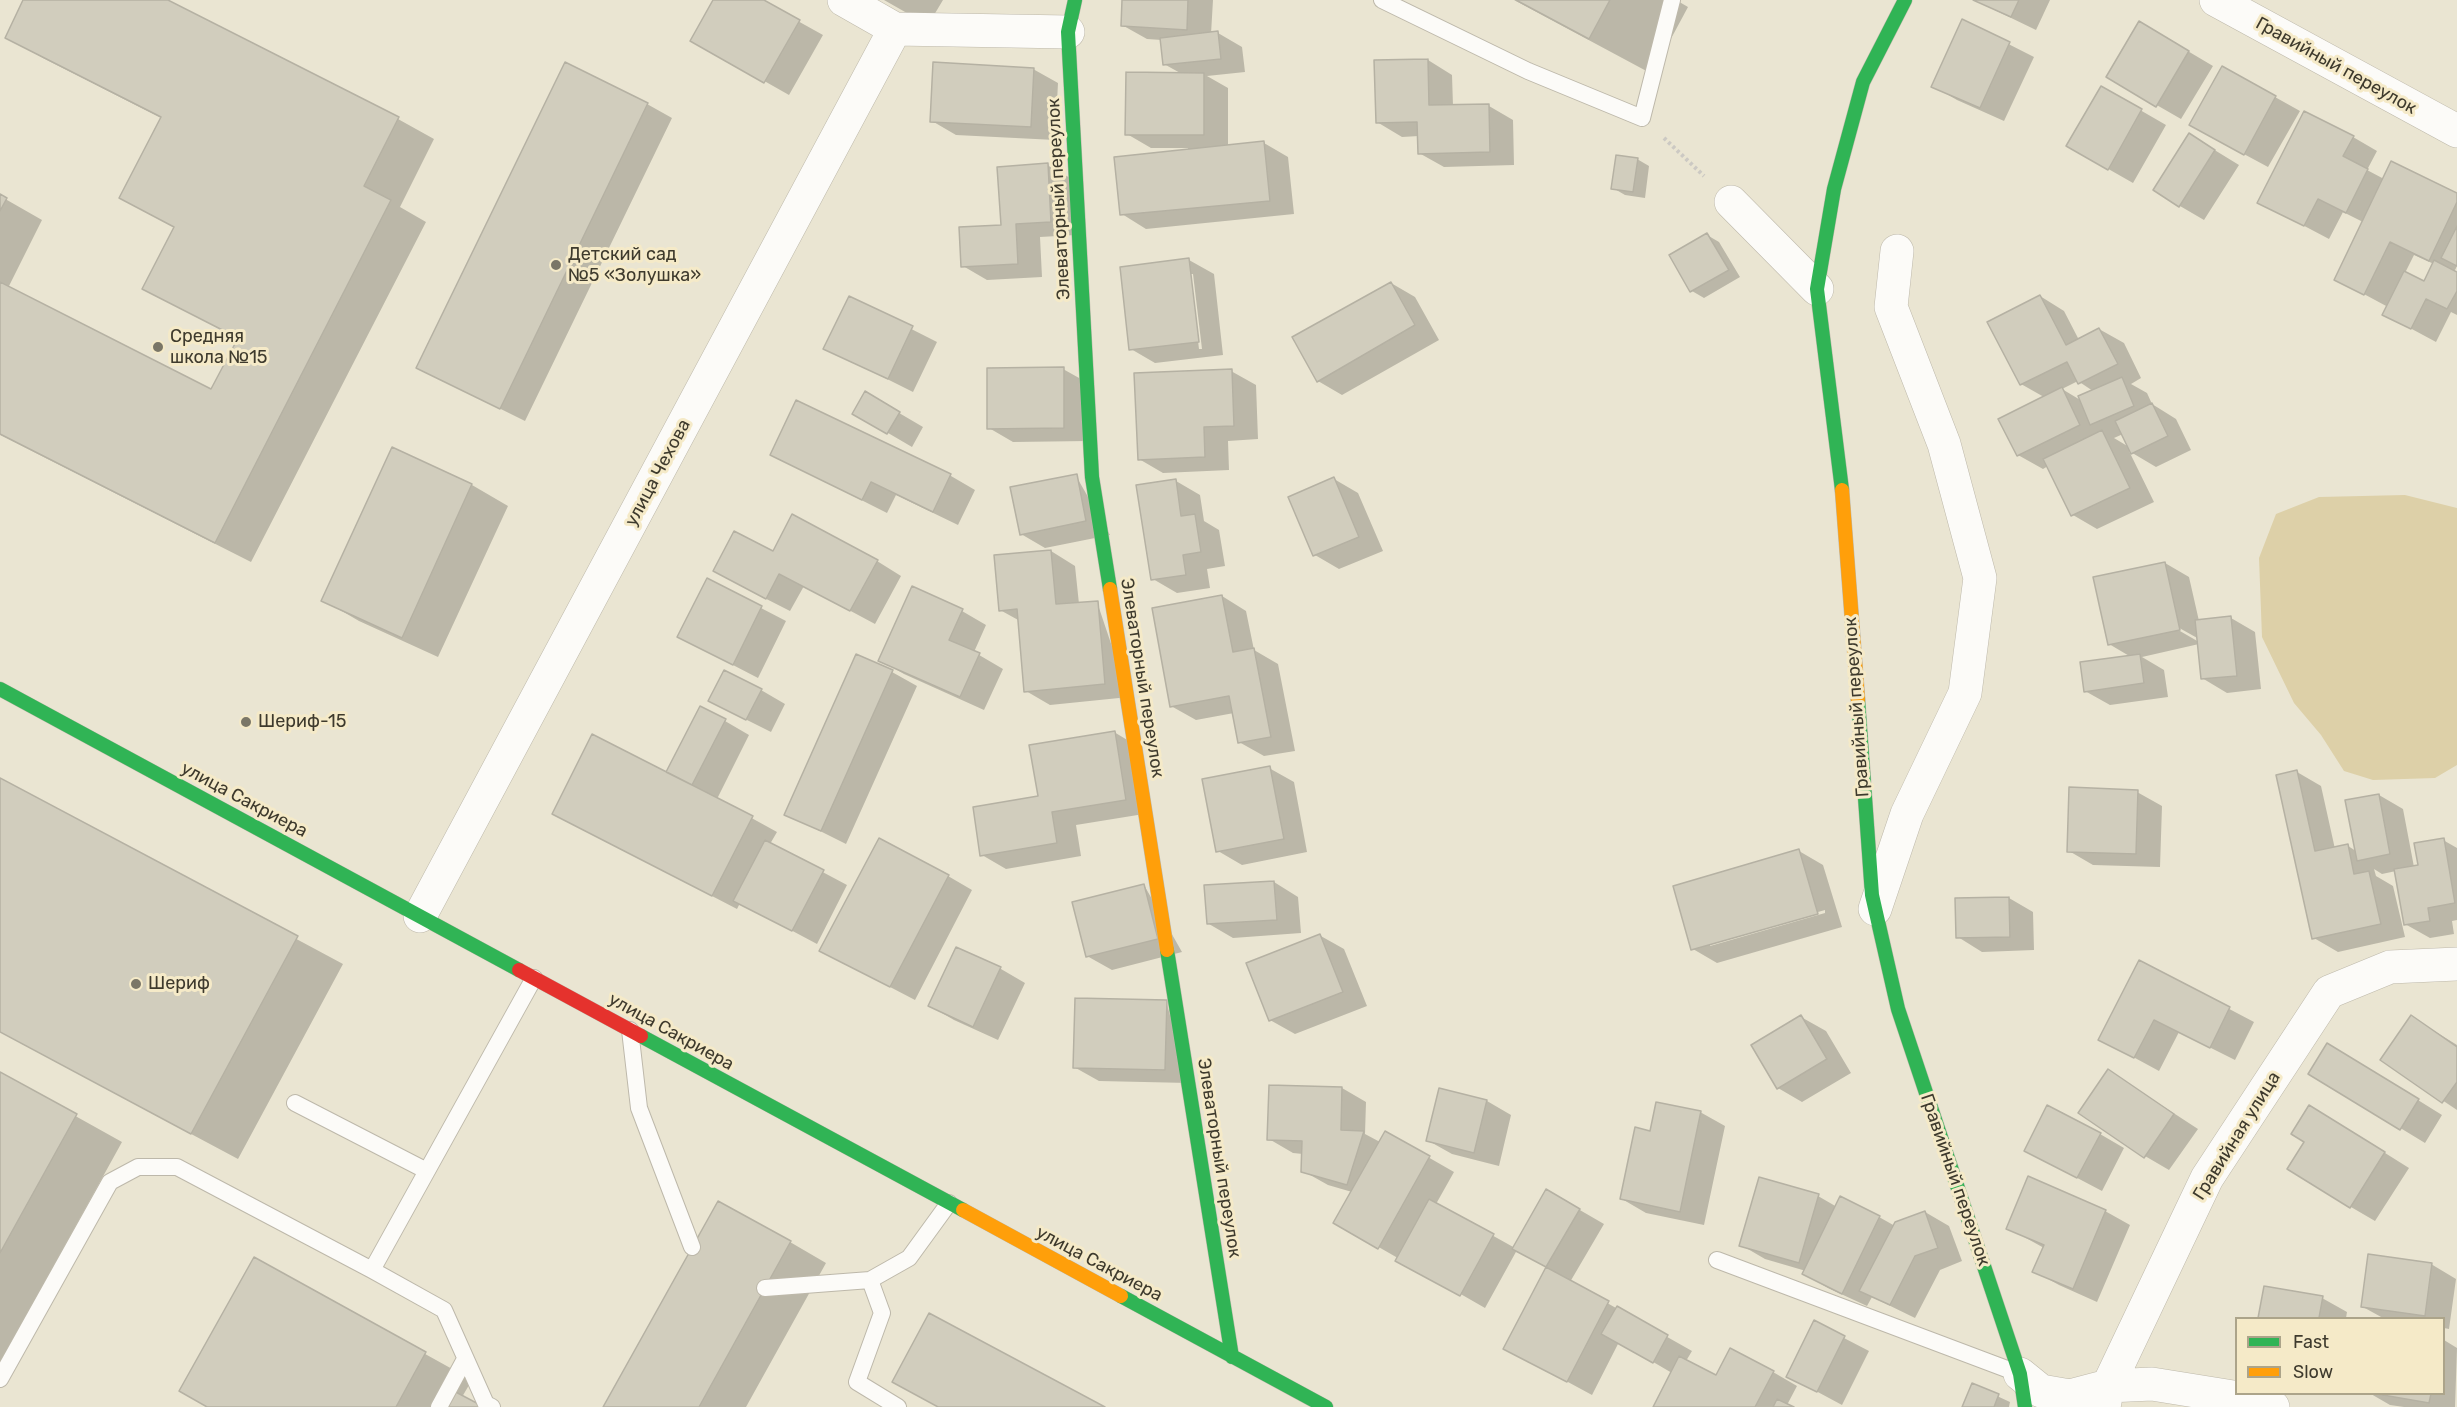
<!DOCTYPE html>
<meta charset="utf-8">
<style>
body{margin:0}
#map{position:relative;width:2457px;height:1407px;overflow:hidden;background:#eae5d2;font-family:Rubik,sans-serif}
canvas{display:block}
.legend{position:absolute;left:2235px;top:1317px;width:210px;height:78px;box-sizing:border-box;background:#f5eac8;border:2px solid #aca48a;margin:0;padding:8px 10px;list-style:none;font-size:18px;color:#3e3a2d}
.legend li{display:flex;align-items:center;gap:12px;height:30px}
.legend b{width:30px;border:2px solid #aca48a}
</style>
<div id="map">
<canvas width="2457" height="1407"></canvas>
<ul class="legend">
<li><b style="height:8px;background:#30b455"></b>Fast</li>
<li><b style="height:8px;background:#ff9f0a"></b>Slow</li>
</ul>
</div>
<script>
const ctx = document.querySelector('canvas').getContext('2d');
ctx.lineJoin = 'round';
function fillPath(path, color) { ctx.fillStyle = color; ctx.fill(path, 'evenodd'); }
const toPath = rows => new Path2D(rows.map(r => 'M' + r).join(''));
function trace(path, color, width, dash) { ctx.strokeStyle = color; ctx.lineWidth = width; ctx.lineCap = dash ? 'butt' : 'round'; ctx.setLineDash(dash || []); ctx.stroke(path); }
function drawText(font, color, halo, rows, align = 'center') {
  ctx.font = font + ' Rubik,sans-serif'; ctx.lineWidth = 6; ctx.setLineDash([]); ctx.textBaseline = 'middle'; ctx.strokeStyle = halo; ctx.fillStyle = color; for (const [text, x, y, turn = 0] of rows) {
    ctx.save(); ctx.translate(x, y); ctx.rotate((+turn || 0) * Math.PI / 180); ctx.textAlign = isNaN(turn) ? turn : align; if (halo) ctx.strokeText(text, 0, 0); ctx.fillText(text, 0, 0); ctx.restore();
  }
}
const green = toPath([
 [2405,495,2457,508,2457,765,2435,778,2373,780,2344,771,2321,735,2294,703,2262,637,2259,558,2276,514,2319,497]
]);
const shadow = toPath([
 [26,0,165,0,398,119,434,139,400,207,426,222,251,562,0,435,0,196,42,220,8,288,212,391,239,339,144,289,175,228,121,198,161,118,43,58,7,37],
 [715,0,760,0,823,35,789,95,692,40],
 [884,0,943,0,928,25],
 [1123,0,1213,0,1211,34,1218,33,1242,47,1245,72,1207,76,1228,88,1228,146,1264,143,1288,157,1294,214,1146,229,1122,214,1188,150,1188,148,1151,148,1127,134,1182,74,1164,64,1162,40,1147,39,1122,25],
 [1514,0,1676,0,1688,7,1652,74],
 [1974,0,2050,0,2036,30],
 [1963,21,2034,57,2004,121,1957,100,1933,86],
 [2164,37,2213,66,2181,119,2108,77],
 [1428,60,1452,75,1453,106,1489,106,1513,120,1514,165,1444,167,1419,153,1419,136,1402,137,1377,122],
 [2223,68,2300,111,2268,167,2216,139],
 [1033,69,1058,83,1055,140,956,135,932,121],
 [2102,88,2166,125,2133,183,2068,146],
 [647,104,672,118,525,421,418,368],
 [2190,135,2239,165,2204,220,2180,206],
 [2353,137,2377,151,2367,170,2384,179,2457,195,2457,266,2454,272,2457,273,2457,315,2451,312,2436,342,2384,314,2388,307,2336,279,2363,222,2343,212,2329,239,2259,202],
 [2414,255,2434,264,2424,283,2405,273],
 [1637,159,1649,166,1645,198,1625,195,1613,188],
 [1047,165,1072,179,1075,235,1040,237,1042,277,987,280,963,266,1002,226],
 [1707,235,1719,242,1740,277,1704,298,1692,291],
 [1189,260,1214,274,1223,355,1155,363,1131,349],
 [1190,274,1193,274,1202,349,1199,349],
 [1391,283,1415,297,1439,340,1342,395,1318,381],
 [2040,296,2064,311,2079,340,2099,329,2124,343,2141,378,2131,384,2147,393,2152,404,2176,419,2191,450,2156,467,2129,451,2154,502,2097,529,2073,515,2048,466,2043,469,2018,455,2044,397,2021,384],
 [2078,381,2093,391,2082,401,2062,389],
 [2123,434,2129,447,2114,438],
 [850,298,937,342,913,392,825,348],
 [1063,369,1088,383,1088,441,1013,442,989,428],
 [1231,371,1256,385,1258,439,1228,441,1229,470,1163,473,1139,459],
 [865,393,923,427,912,447,854,413],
 [797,402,951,476,975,490,958,525,896,495,887,513,772,455],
 [392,449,472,485,508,506,438,657,359,621,323,600],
 [1076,476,1110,535,1045,548,1021,534],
 [1334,479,1358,493,1383,551,1339,569,1315,555],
 [1176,481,1200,495,1204,521,1219,530,1225,566,1207,569,1210,588,1177,593,1153,579],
 [1051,551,1075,566,1079,604,1097,602,1129,697,1050,705,1026,691,1020,621,1000,610],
 [773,553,877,561,901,576,875,624,804,586,790,611,739,585],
 [2165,563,2189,577,2199,621,2231,618,2255,632,2261,689,2227,693,2202,678,2199,644,2142,657,2164,670,2168,697,2110,705,2085,691,2131,657,2109,644],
 [2174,625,2199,639,2199,642,2173,627],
 [707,580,786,621,758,678,679,637],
 [1222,596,1246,611,1254,650,1278,664,1295,751,1264,756,1239,742,1234,713,1196,720,1171,706],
 [962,611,986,625,974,652,1003,669,984,710,904,674,880,660],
 [892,672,917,686,846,844,786,814],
 [761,690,785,704,771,732,735,714],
 [725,721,749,735,717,799,777,832,770,844,847,885,817,944,740,903,737,909,554,814,667,774],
 [1114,732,1139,747,1150,813,1076,825,1081,856,1006,869,982,855,1039,798],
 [1269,768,1294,782,1307,852,1242,865,1218,851],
 [2297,772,2321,786,2335,849,2348,846,2356,851,2379,795,2403,809,2414,867,2420,866,2443,840,2457,848,2457,920,2452,921,2454,934,2430,938,2405,924,2396,871,2382,874,2374,869,2376,876,2393,886,2405,937,2338,952,2314,938],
 [0,780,343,964,238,1159,0,1032],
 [2137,792,2162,806,2160,867,2093,865,2069,851],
 [1799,851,1823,865,1842,927,1717,963,1693,949],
 [1825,910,1825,913,1710,946,1710,943],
 [948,876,972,890,915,1000,846,964],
 [1274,882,1298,897,1301,933,1233,938,1209,924],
 [1144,885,1182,952,1112,970,1087,956],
 [2009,898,2033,912,2034,950,1982,952,1958,937],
 [1319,935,1344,949,1367,1006,1295,1034,1270,1020],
 [956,949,1001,969,1025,983,998,1040,954,1020,930,1006],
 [2140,962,2254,1022,2235,1060,2179,1032,2159,1071,2100,1039],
 [1166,1001,1189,1083,1099,1081,1074,1067],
 [1801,1017,1826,1031,1851,1073,1802,1102,1778,1088],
 [2412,1017,2457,1045,2457,1110,2382,1060],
 [2352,1059,2442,1115,2425,1143,2310,1073],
 [2109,1071,2198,1129,2169,1170,2145,1156],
 [0,1074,122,1142,0,1363],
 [1342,1088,1366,1102,1365,1134,1380,1142,1386,1133,1454,1172,1436,1204,1515,1248,1547,1191,1604,1224,1570,1282,1692,1351,1686,1361,1717,1377,1773,1372,1797,1386,1787,1405,1791,1407,1655,1407,1672,1373,1619,1342,1592,1395,1505,1348,1548,1268,1517,1250,1485,1308,1335,1222,1352,1192,1328,1185,1303,1171,1303,1154,1293,1153,1269,1139],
 [1487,1101,1511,1115,1499,1166,1452,1154,1427,1140],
 [1700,1112,1725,1126,1704,1225,1646,1213,1622,1199,1651,1132],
 [2334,1121,2409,1168,2375,1221,2351,1207],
 [2100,1134,2124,1148,2102,1191,2026,1151],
 [2029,1178,2105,1211,2130,1225,2097,1302,2059,1285,2034,1271,2044,1248,2008,1228],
 [1818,1196,1837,1207,1879,1217,1895,1226,1925,1212,1949,1226,1962,1261,1940,1270,1915,1318,1872,1297,1867,1306,1828,1288,1804,1274,1806,1271,1765,1259,1741,1245],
 [790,1242,826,1263,746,1407,605,1407],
 [254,1259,472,1380,462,1397,481,1407,209,1407],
 [2431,1264,2456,1279,2449,1329,2444,1328,2444,1318,2383,1318,2363,1307],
 [2265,1288,2322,1298,2347,1312,2346,1318,2260,1318],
 [1815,1323,1869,1351,1842,1405,1788,1376],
 [2444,1340,2457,1348,2455,1407,2404,1407,2390,1405,2371,1394,2444,1394],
 [1973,1385,2010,1402,2009,1407,1964,1407]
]);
const building = toPath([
 [23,0,168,0,399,117,364,186,391,200,215,543,0,434,0,282,211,389,238,338,142,289,174,227,119,198,161,117,5,38,23,0],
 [713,0,764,0,800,20,764,83,690,41,713,0],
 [1122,0,1188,0,1187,30,1121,26,1122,0],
 [1516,0,1610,0,1589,39,1516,0],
 [1973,0,2019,0,2011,17,1973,0],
 [1962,19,2010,42,1980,108,1931,87,1962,19],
 [2139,21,2189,51,2156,107,2106,77,2139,21],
 [1218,31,1221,59,1163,65,1160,38,1218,31],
 [1428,59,1429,105,1489,104,1490,152,1418,154,1417,122,1376,123,1374,60,1428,59],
 [565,62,648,103,500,409,416,368,565,62],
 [933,62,1034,68,1031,127,930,122,933,62],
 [2222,66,2276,96,2244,155,2189,125,2222,66],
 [1126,72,1204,73,1204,135,1125,135,1126,72],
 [2101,86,2142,109,2108,170,2066,146,2101,86],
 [2304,111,2354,136,2343,156,2368,169,2346,213,2318,199,2304,226,2257,203,2304,111],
 [2189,133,2215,150,2179,207,2153,190,2189,133],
 [1264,141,1270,201,1120,215,1114,157,1264,141],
 [1616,155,1638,158,1633,192,1611,189,1616,155],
 [2391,161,2457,193,2457,202,2429,261,2390,242,2364,295,2334,280,2391,161],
 [1048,163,1051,222,1016,224,1018,264,961,267,959,227,1001,225,997,167,1048,163],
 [0,194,7,198,0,211,0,194],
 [2457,226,2457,266,2441,258,2457,226],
 [1707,233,1729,270,1690,292,1669,255,1707,233],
 [1189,258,1199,342,1129,350,1120,267,1189,258],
 [2434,260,2457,272,2457,291,2447,309,2426,299,2411,329,2382,315,2404,271,2424,281,2434,260],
 [1391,282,1415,325,1317,382,1292,337,1391,282],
 [2040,295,2066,345,2099,328,2118,364,2078,384,2067,362,2020,385,1987,322,2040,295],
 [849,296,913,326,888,379,823,349,849,296],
 [1064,367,1064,428,987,429,987,368,1064,367],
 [1232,369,1234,426,1204,427,1205,457,1138,460,1134,373,1232,369],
 [2122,377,2134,406,2090,425,2078,396,2122,377],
 [2062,387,2080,425,2017,456,1998,419,2062,387],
 [865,391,900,412,887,434,852,414,865,391],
 [796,400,951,474,933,512,871,482,862,500,770,455,796,400],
 [2152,403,2168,436,2131,454,2115,421,2152,403],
 [2102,430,2130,488,2071,516,2043,459,2102,430],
 [392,447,472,484,402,638,321,601,392,447],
 [1077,474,1086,521,1020,535,1010,487,1077,474],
 [1334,477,1359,537,1313,556,1288,497,1334,477],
 [1176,479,1181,516,1195,514,1201,552,1183,555,1186,575,1151,580,1136,485,1176,479],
 [792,514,878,560,850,611,779,574,766,599,713,571,734,531,773,551,792,514],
 [1051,550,1056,604,1098,601,1105,684,1024,692,1017,609,999,611,994,555,1051,550],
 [2165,562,2180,630,2108,645,2093,577,2165,562],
 [707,578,762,606,733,665,677,637,707,578],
 [912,586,963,609,949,640,980,653,960,697,878,661,912,586],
 [1222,595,1233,652,1254,648,1271,737,1238,743,1229,696,1170,707,1152,608,1222,595],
 [2231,616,2237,676,2201,679,2195,620,2231,616],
 [856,654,893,670,821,831,784,815,856,654],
 [2140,654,2144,683,2084,692,2080,662,2140,654],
 [724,670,762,689,746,720,708,701,724,670],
 [700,706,726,719,692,785,666,772,700,706],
 [1115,731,1126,800,1052,812,1057,843,980,856,973,807,1038,796,1029,745,1115,731],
 [592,734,753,816,712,896,552,814,592,734],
 [1270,766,1284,839,1216,852,1202,779,1270,766],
 [2297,770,2315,851,2348,844,2354,874,2369,871,2381,924,2312,939,2276,775,2297,770],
 [0,778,298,936,191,1134,0,1032,0,778],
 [2069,787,2138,790,2136,854,2067,852,2069,787],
 [2379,794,2390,854,2357,861,2345,800,2379,794],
 [879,838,949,875,890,987,819,951,879,838],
 [2444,838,2455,903,2428,908,2430,921,2404,925,2394,869,2418,865,2414,843,2444,838],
 [765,840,824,870,792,931,733,901,765,840],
 [1799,849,1818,914,1691,950,1673,886,1799,849],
 [1274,881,1277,920,1207,924,1204,885,1274,881],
 [1144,884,1158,939,1086,957,1072,902,1144,884],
 [2009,897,2010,937,1956,938,1955,898,2009,897],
 [1320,934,1343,992,1269,1021,1246,963,1320,934],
 [956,947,1001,967,973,1027,928,1006,956,947],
 [2139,960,2230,1007,2210,1048,2154,1020,2134,1058,2098,1040,2139,960],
 [1075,998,1167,1000,1165,1070,1073,1068,1075,998],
 [1801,1015,1827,1059,1777,1089,1751,1045,1801,1015],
 [2411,1015,2457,1047,2457,1082,2442,1103,2380,1060,2411,1015],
 [2327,1043,2419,1099,2400,1130,2308,1074,2327,1043],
 [2108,1069,2174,1114,2144,1158,2078,1113,2108,1069],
 [0,1072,77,1114,0,1253,0,1072],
 [1269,1085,1342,1087,1341,1130,1364,1131,1347,1185,1301,1172,1302,1141,1267,1140,1269,1085],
 [1439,1088,1487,1100,1474,1153,1426,1141,1439,1088],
 [1656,1102,1701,1111,1680,1212,1620,1199,1635,1127,1650,1131,1656,1102],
 [2047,1105,2101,1133,2077,1178,2024,1151,2047,1105],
 [2309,1105,2385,1152,2350,1208,2287,1169,2304,1142,2291,1134,2309,1105],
 [1385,1131,1430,1156,1378,1249,1333,1223,1385,1131],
 [2028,1176,2106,1210,2073,1289,2032,1272,2044,1245,2006,1229,2028,1176],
 [1759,1177,1819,1194,1799,1263,1739,1246,1759,1177],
 [1546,1189,1580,1209,1546,1267,1512,1249,1546,1189],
 [1840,1196,1880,1216,1842,1294,1802,1274,1840,1196],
 [1429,1199,1494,1234,1460,1296,1395,1261,1429,1199],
 [718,1201,791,1241,699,1407,603,1407,718,1201],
 [1925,1211,1938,1248,1915,1256,1890,1305,1859,1291,1895,1222,1925,1211],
 [2368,1254,2432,1263,2425,1316,2361,1307,2368,1254],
 [254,1257,426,1352,396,1407,207,1407,179,1391,254,1257],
 [1546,1267,1609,1301,1567,1382,1503,1349,1546,1267],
 [2264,1286,2323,1296,2319,1318,2258,1318,2264,1286],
 [1617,1306,1668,1335,1653,1363,1601,1334,1617,1306],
 [929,1313,1105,1407,938,1407,892,1382,929,1313],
 [1814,1320,1845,1336,1817,1392,1786,1377,1814,1320],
 [1730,1348,1774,1371,1755,1407,1653,1407,1679,1356,1716,1375,1730,1348],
 [1972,1383,1999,1394,1994,1407,1962,1407,1972,1383],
 [452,1390,484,1407,444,1407,452,1390],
 [2377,1394,2431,1394,2429,1403,2377,1394],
 [1777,1399,1794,1407,1773,1407,1777,1399]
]);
const path = toPath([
 [1664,138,1704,176]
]);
const lane = toPath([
 [1382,0,1528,71,1642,118,1672,0],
 [630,1030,639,1108,692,1247],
 [295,1103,427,1171],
 [1717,1260,2020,1374],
 [372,1270,534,978],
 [870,1280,882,1313,857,1382,898,1407],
 [765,1288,870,1280,909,1258,949,1203],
 [0,1379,110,1182,138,1167,177,1167,372,1270,444,1310,486,1404,492,1407],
 [439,1407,465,1359]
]);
const street = toPath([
 [844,0,895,29,1068,32],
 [2216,0,2457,131],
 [1731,202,1817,289],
 [1875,909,1907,814,1965,693,1980,578,1944,444,1891,307,1897,251],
 [420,916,895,29],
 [2020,1374,2041,1391,2070,1396,2108,1386,2152,1384,2233,1397,2273,1407],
 [2104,1407,2108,1386,2207,1178,2329,992,2390,967,2457,964]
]);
const fast = toPath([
 [1075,0,1068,32,1092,477,1110,589],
 [1842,490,1817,289,1834,189,1863,82,1905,0],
 [0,689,519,970],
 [1858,700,1872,895,1898,1009,2020,1374,2025,1407],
 [1167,950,1232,1357],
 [641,1036,963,1210],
 [1121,1296,1326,1407]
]);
const slow = toPath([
 [1842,490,1858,700],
 [1110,589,1167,950],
 [963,1210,1121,1296]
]);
const jam = toPath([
 [519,970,641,1036]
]);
const markers = [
 [556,265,6,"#7a7667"],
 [158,347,6,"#7a7667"],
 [246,722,6,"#7a7667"],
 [136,984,6,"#7a7667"]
];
const streetNames = [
 ["Гравийный переулок",2336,66,29],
 ["Элеваторный переулок",1059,199,-93],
 ["улица Чехова",658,473,-62],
 ["Элеваторный переулок",1142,678,81],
 ["Гравийный переулок",1857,707,-94],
 ["улица Сакриера",244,800,28],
 ["улица Сакриера",671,1032,29],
 ["Гравийная улица",2237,1136,-58],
 ["Элеваторный переулок",1219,1158,81],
 ["Гравийный переулок",1955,1180,71],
 ["улица Сакриера",1099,1264,28]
];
const poiNames = [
 ["Детский сад",568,255],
 ["№5 «Золушка»",568,276],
 ["Средняя",170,337],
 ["школа №15",170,358],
 ["Шериф-15",258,722],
 ["Шериф",148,984]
];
fillPath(green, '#ddd0a8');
fillPath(shadow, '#0003');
fillPath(building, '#d1cdbd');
trace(building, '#b5b1a3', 1.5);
trace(lane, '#bdb8aa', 18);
trace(street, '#bdb8aa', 34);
trace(fast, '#bdb8aa', 15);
trace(slow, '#bdb8aa', 15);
trace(jam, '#bdb8aa', 15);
trace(path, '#ccc9c3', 4, [3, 3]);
trace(lane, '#fcfbf8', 16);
trace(street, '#fcfbf8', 33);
trace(fast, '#30b455', 14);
trace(slow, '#ff9f0a', 14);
trace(jam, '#e5322d', 14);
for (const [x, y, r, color] of markers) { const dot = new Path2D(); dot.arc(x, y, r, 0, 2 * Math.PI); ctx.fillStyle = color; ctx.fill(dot); trace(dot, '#f5eac8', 2); }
drawText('18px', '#3e3a2d', '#f5eac8', streetNames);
drawText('18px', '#3e3a2d', '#f5eac8', poiNames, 'left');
</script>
